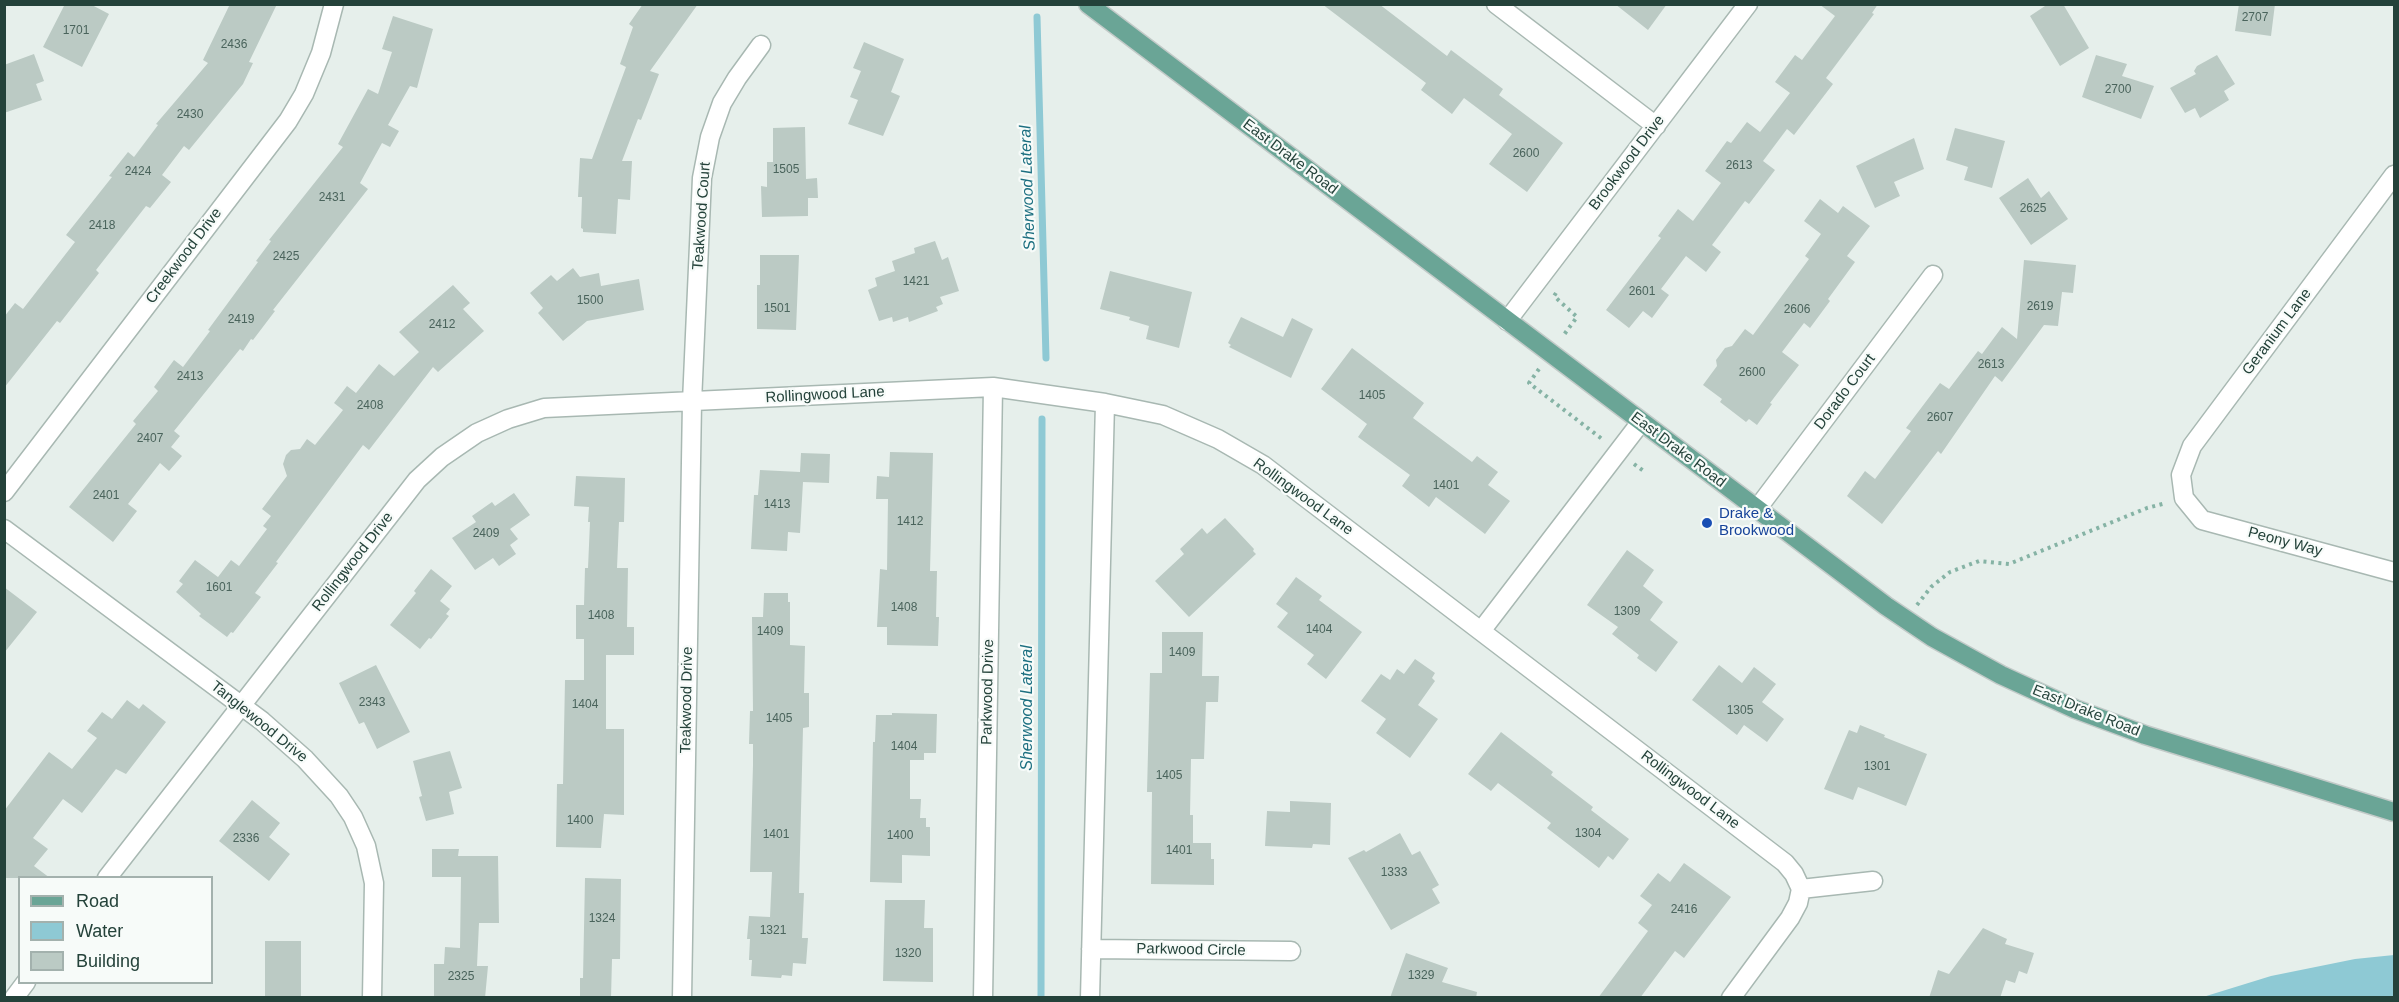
<!DOCTYPE html>
<style>
body{margin:0}
#map{position:relative;width:2399px;height:1002px;overflow:hidden;background:#e6efeb;font-family:Arial,sans-serif}
canvas{display:block}
.frame{position:absolute;inset:0;border:6px solid #24423a;pointer-events:none}
.legend{position:absolute;left:18px;top:876px;width:195px;height:108px;box-sizing:border-box;background:#f7fbf9;border:2px solid #a3b1ad;margin:0;padding:8px 10px;list-style:none;font-size:18px;color:#24423a}
.legend li{display:flex;align-items:center;gap:12px;height:30px}
.legend b{width:30px;border:2px solid #a3b1ad}
</style>
<div id="map">
<canvas width="2399" height="1002"></canvas>
<div class="frame"></div>
<ul class="legend">
<li><b style="height:8px;background:#6aa596"></b>Road</li>
<li><b style="height:16px;background:#8ec9d4"></b>Water</li>
<li><b style="height:16px;background:#bbcac4"></b>Building</li>
</ul>
</div>
<script>
const ctx = document.querySelector('canvas').getContext('2d');
ctx.lineJoin = 'round';
function fillPath(path, color) { ctx.fillStyle = color; ctx.fill(path, 'evenodd'); }
const toPath = rows => new Path2D(rows.map(r => 'M' + r).join(''));
function trace(path, color, width, dash) { ctx.strokeStyle = color; ctx.lineWidth = width; ctx.lineCap = dash ? 'butt' : 'round'; ctx.setLineDash(dash || []); ctx.stroke(path); }
function drawText(font, color, halo, rows, align = 'center') {
  ctx.font = font + ' Arial,sans-serif'; ctx.lineWidth = 4.5; ctx.setLineDash([]); ctx.textBaseline = 'middle'; ctx.strokeStyle = halo; ctx.fillStyle = color; for (const [text, x, y, turn = 0] of rows) {
    ctx.save(); ctx.translate(x, y); ctx.rotate((+turn || 0) * Math.PI / 180); ctx.textAlign = isNaN(turn) ? turn : align; if (halo) ctx.strokeText(text, 0, 0); ctx.fillText(text, 0, 0); ctx.restore();
  }
}
const water = toPath([
 [2394,955,2394,997,2203,997,2271,976,2355,959]
]);
const stream = toPath([
 [1037,17,1046,358],
 [1041,998,1042,419]
]);
const building = toPath([
 [65,4,90,4,109,14,82,67,43,47],
 [230,4,277,4,249,62,253,63,243,84,189,150,184,146,162,175,171,182,150,208,146,206,96,270,99,273,60,323,57,321,4,388,4,317,15,303,23,309,75,242,66,235,112,177,109,176,128,152,134,157,158,125,156,124,208,63,203,60],
 [643,4,698,4,650,71,659,74,641,120,638,119,622,161,632,161,630,200,618,199,616,234,583,232,583,229,581,228,582,197,578,197,580,158,592,159,626,67,620,64,633,27,629,24],
 [1322,4,1379,4,1447,56,1451,50,1503,89,1499,95,1563,143,1527,192,1489,164,1512,134,1464,98,1452,114,1421,90,1426,83],
 [1615,4,1667,4,1648,30],
 [1819,4,1878,4,1872,13,1874,14,1826,78,1833,84,1794,135,1787,129,1763,161,1775,170,1749,204,1745,201,1712,245,1721,252,1706,272,1686,256,1661,289,1669,295,1652,318,1643,311,1629,328,1606,310,1661,238,1658,236,1678,209,1693,221,1721,183,1705,171,1727,141,1731,143,1747,122,1760,132,1790,93,1775,82,1795,55,1802,60,1835,16],
 [2048,4,2063,4,2089,48,2060,66,2030,16],
 [2239,4,2275,4,2271,36,2235,31],
 [393,16,433,29,417,88,410,86,388,125,399,131,390,147,382,143,360,183,368,189,273,310,275,311,253,340,251,339,243,351,240,349,174,431,180,436,171,447,182,456,169,471,160,463,128,504,137,511,113,542,69,507,136,424,133,421,158,391,154,387,174,360,183,367,210,331,208,330,258,262,256,261,271,241,269,240,343,147,338,144,368,89,378,94,392,52,382,49],
 [864,42,904,59,891,92,900,96,883,136,848,124,858,100,850,97,861,71,853,68],
 [34,54,44,81,36,84,42,100,4,113,4,65],
 [2096,55,2127,64,2122,76,2154,86,2141,119,2082,97],
 [2217,55,2235,84,2224,91,2229,100,2200,118,2195,108,2185,113,2170,88,2196,74,2194,71,2197,66],
 [805,127,806,179,817,178,818,198,808,198,808,216,762,217,761,186,767,187,767,162,773,162,773,128],
 [1955,128,2005,141,1992,188,1964,180,1968,167,1946,160],
 [1914,138,1924,169,1894,182,1900,196,1875,208,1856,166],
 [2028,178,2041,198,2049,191,2068,219,2031,245,1999,198],
 [1820,199,1838,213,1843,206,1870,226,1847,256,1855,262,1828,299,1830,301,1810,328,1804,323,1782,352,1799,365,1770,403,1772,404,1757,425,1749,419,1746,422,1720,402,1722,399,1703,385,1717,366,1716,360,1725,348,1732,346,1745,329,1753,335,1809,259,1805,256,1821,234,1804,221],
 [935,241,942,260,948,257,959,291,940,297,943,304,936,307,938,311,909,322,908,317,893,322,892,317,879,321,868,290,877,286,875,278,895,271,892,261,915,253,914,248],
 [760,255,799,255,796,330,757,329,757,285,760,285],
 [2024,260,2076,265,2073,293,2062,292,2058,326,2044,325,2002,382,1995,376,1941,454,1938,451,1882,524,1847,496,1865,471,1875,479,1911,431,1906,428,1940,383,1949,389,1978,351,1982,354,2002,327,2017,339],
 [573,268,580,277,599,273,601,286,639,279,644,310,587,321,563,341,538,313,543,308,530,293,551,275,557,281],
 [1110,271,1192,292,1179,348,1146,339,1149,326,1129,320,1130,317,1100,309],
 [453,285,470,303,463,309,484,331,438,372,433,367,369,450,363,445,276,562,278,563,255,593,261,597,233,633,231,632,227,637,199,616,201,614,176,592,183,584,179,581,195,560,218,577,231,560,239,566,267,529,263,526,271,516,262,509,287,476,283,464,286,455,291,450,300,449,307,439,315,445,343,410,334,403,347,386,356,393,379,364,394,376,419,352,399,332],
 [1241,317,1283,337,1292,318,1313,329,1291,378,1229,347,1231,345,1228,343],
 [1352,348,1424,403,1413,418,1472,462,1477,456,1498,472,1488,485,1510,501,1485,534,1436,497,1429,507,1402,486,1410,475,1358,437,1367,424,1321,389],
 [890,452,933,453,930,571,937,571,936,617,939,617,938,646,887,645,887,627,877,627,880,569,887,570,888,499,876,499,877,476,889,477],
 [801,453,830,454,829,483,803,482,800,533,788,532,787,551,751,549,754,495,758,495,760,470,800,472],
 [576,476,625,478,624,522,619,522,617,568,628,568,627,627,634,627,634,655,606,655,606,729,624,729,624,815,604,814,601,848,556,847,557,784,563,784,565,680,584,680,584,639,576,639,576,605,584,605,585,568,588,568,590,522,588,522,589,507,574,506],
 [514,493,530,515,510,529,518,539,510,545,516,554,499,566,493,558,475,570,452,538,476,522,472,516,492,502,495,506],
 [1225,518,1254,549,1253,551,1256,554,1189,617,1155,581,1184,554,1180,549,1202,528,1207,534],
 [1627,550,1654,570,1643,586,1663,602,1650,620,1678,642,1656,672,1637,658,1639,655,1612,634,1618,627,1587,605],
 [431,569,452,586,440,601,450,609,446,614,449,616,431,639,429,638,420,649,390,625,416,593,414,591],
 [1296,577,1322,596,1319,600,1362,632,1326,679,1307,664,1314,655,1277,627,1288,613,1276,604],
 [4,587,37,612,4,653],
 [764,593,788,593,788,602,790,602,790,645,805,646,804,693,809,693,809,727,803,728,799,893,804,893,802,938,808,938,806,964,793,963,792,976,782,975,781,978,751,976,752,960,749,960,750,939,747,939,749,916,770,917,772,872,750,872,753,765,753,744,749,744,750,711,753,711,752,617,763,617],
 [1162,632,1203,632,1202,676,1219,676,1218,702,1206,702,1204,759,1191,759,1190,815,1193,815,1193,843,1211,843,1211,859,1214,859,1214,885,1151,884,1152,792,1147,792,1150,673,1162,673],
 [1415,659,1435,673,1432,678,1435,681,1418,705,1438,719,1410,758,1376,733,1386,719,1361,701,1381,674,1390,680,1397,669,1404,674],
 [376,665,410,732,377,749,364,722,359,724,339,683],
 [1719,665,1742,683,1754,667,1776,684,1762,702,1784,719,1767,742,1744,725,1737,735,1692,700],
 [127,700,139,709,143,704,166,722,126,774,116,769,82,813,63,799,33,838,48,849,34,866,50,878,4,878,4,811,49,752,72,769,97,738,87,731,102,712,112,719],
 [892,713,937,714,936,753,924,753,924,760,910,760,910,799,921,799,920,818,926,818,926,827,930,827,930,856,902,855,902,883,870,882,873,742,875,742,876,715,892,715],
 [1860,725,1885,735,1884,737,1927,754,1906,806,1858,787,1853,800,1824,789,1849,730,1857,733],
 [1501,732,1553,772,1551,775,1593,807,1591,810,1629,839,1613,860,1608,856,1599,868,1547,828,1551,823,1498,783,1491,791,1468,774],
 [450,751,462,788,449,792,454,814,426,821,419,797,422,796,413,761],
 [252,800,280,823,269,837,290,854,269,881,219,841],
 [1290,801,1331,803,1330,845,1313,844,1312,848,1265,846,1267,811,1290,812],
 [1400,833,1412,855,1420,851,1439,885,1432,889,1440,903,1391,930,1348,858,1364,850,1366,852],
 [432,849,459,849,458,856,498,856,499,923,479,923,477,966,488,966,485,998,434,998,434,964,444,964,445,947,460,948,461,877,432,877],
 [1684,863,1731,897,1684,958,1675,951,1640,998,1598,998,1648,931,1638,923,1652,905,1640,896,1658,873,1670,882],
 [585,878,621,879,620,959,612,959,611,998,580,998,580,978,583,978],
 [885,900,925,900,924,928,933,928,933,982,883,981],
 [1983,928,2007,939,2005,944,2034,953,2027,974,2019,971,2015,983,2006,980,2000,998,1929,998,1938,970,1949,974],
 [265,941,301,941,301,998,265,998],
 [1406,953,1448,968,1442,982,1477,992,1476,998,1390,998]
]);
const path = toPath([
 [1556,293,1554,296,1577,317,1563,336],
 [1539,369,1529,383,1602,439],
 [1634,464,1645,472],
 [1917,605,1931,587,1950,572,1979,561,2009,564,2147,508,2166,503]
]);
const minor = toPath([
 [1496,4,1656,126],
 [2394,175,2192,446,2181,475,2184,498,2202,520,2394,572],
 [1507,321,1748,4],
 [4,492,288,121,304,94,321,53,334,4],
 [1757,509,1933,275],
 [4,529,262,721,305,759,339,796,353,817,366,846,374,883,372,998],
 [1481,631,1641,422],
 [107,878,417,480,442,457,477,433,508,419,544,408,993,387,1105,403,1163,415,1218,439,1263,465,1785,863,1794,874,1801,889],
 [1801,889,1873,881],
 [1091,949,1291,951],
 [14,998,26,982],
 [682,998,692,402,702,178,710,137,722,103,737,78,761,45],
 [983,998,993,387],
 [1090,998,1105,403],
 [1731,998,1790,918,1798,903,1801,889]
]);
const major = toPath([
 [1088,4,1886,606,1932,637,2001,675,2075,709,2145,735,2394,812]
]);
const markers = [
 [1707,523,6,"#1a4fb4"]
];
const numberNames = [
 ["2707",2255,18],
 ["1701",76,31],
 ["2436",234,45],
 ["2700",2118,90],
 ["2430",190,115],
 ["2600",1526,154],
 ["2613",1739,166],
 ["1505",786,170],
 ["2424",138,172],
 ["2431",332,198],
 ["2625",2033,209],
 ["2418",102,226],
 ["2425",286,257],
 ["1421",916,282],
 ["2601",1642,292],
 ["1500",590,301],
 ["2619",2040,307],
 ["1501",777,309],
 ["2606",1797,310],
 ["2419",241,320],
 ["2412",442,325],
 ["2613",1991,365],
 ["2600",1752,373],
 ["2413",190,377],
 ["1405",1372,396],
 ["2408",370,406],
 ["2607",1940,418],
 ["2407",150,439],
 ["1401",1446,486],
 ["2401",106,496],
 ["1413",777,505],
 ["1412",910,522],
 ["2409",486,534],
 ["1601",219,588],
 ["1408",904,608],
 ["1309",1627,612],
 ["1408",601,616],
 ["1404",1319,630],
 ["1409",770,632],
 ["1409",1182,653],
 ["2343",372,703],
 ["1404",585,705],
 ["1305",1740,711],
 ["1405",779,719],
 ["1404",904,747],
 ["1301",1877,767],
 ["1405",1169,776],
 ["1400",580,821],
 ["1304",1588,834],
 ["1401",776,835],
 ["1400",900,836],
 ["2336",246,839],
 ["1401",1179,851],
 ["1333",1394,873],
 ["2416",1684,910],
 ["1324",602,919],
 ["1321",773,931],
 ["1320",908,954],
 ["1329",1421,976],
 ["2325",461,977]
];
const streetNames = [
 ["East Drake Road",1290,157,37],
 ["Brookwood Drive",1627,163,-53],
 ["Teakwood Court",702,216,-86],
 ["Creekwood Drive",184,256,-53],
 ["Geranium Lane",2277,332,-53],
 ["Dorado Court",1845,392,-53],
 ["Rollingwood Lane",825,395,-3],
 ["East Drake Road",1678,450,37],
 ["Rollingwood Lane",1303,497,36],
 ["Peony Way",2285,542,15],
 ["Rollingwood Drive",353,562,-52],
 ["Parkwood Drive",988,692,-89],
 ["Teakwood Drive",687,700,-89],
 ["East Drake Road",2086,711,22],
 ["Tanglewood Drive",259,722,39],
 ["Rollingwood Lane",1690,790,37],
 ["Parkwood Circle",1191,950,1]
];
const transitNames = [
 ["Drake &",1719,514],
 ["Brookwood",1719,531]
];
const waterNames = [
 ["Sherwood Lateral",1028,188,-92],
 ["Sherwood Lateral",1028,708,-90]
];
fillPath(water, '#8ec9d4');
trace(stream, '#8ec9d4', 7);
fillPath(building, '#bbcac4');
trace(minor, '#a8b8b2', 21);
trace(major, '#c2cac8', 21);
trace(path, '#86b3a5', 4, [3, 4.5]);
trace(minor, '#fff', 18);
trace(major, '#6aa596', 18);
for (const [x, y, r, color] of markers) { const dot = new Path2D(); dot.arc(x, y, r, 0, 2 * Math.PI); ctx.fillStyle = color; ctx.fill(dot); trace(dot, '#f7fbf9', 2); }
drawText('12px', '#4a645c', null, numberNames);
drawText('15px', '#24423a', '#f7fbf9', streetNames);
drawText('15px', '#164399', '#f7fbf9', transitNames, 'left');
drawText('italic 16px', '#1c6f80', '#f7fbf9', waterNames);
</script>
